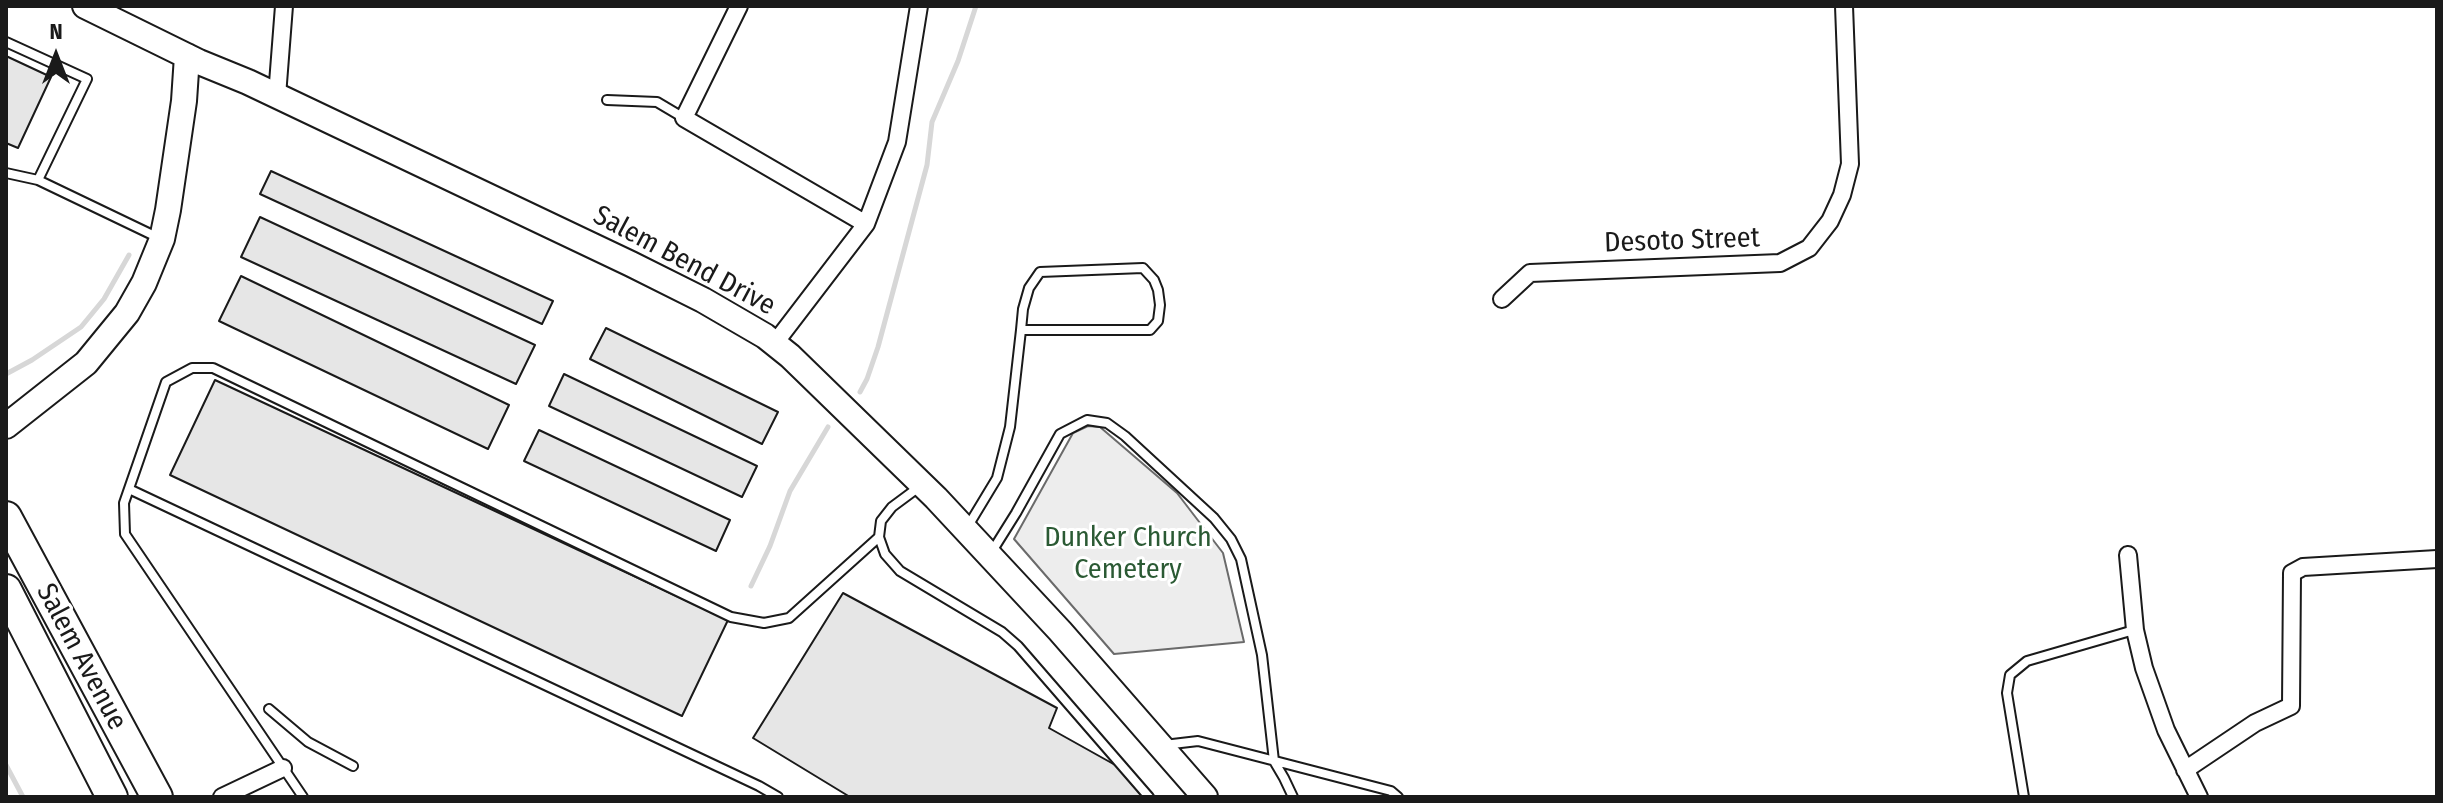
<!DOCTYPE html>
<style>
body{margin:0}
#map{position:relative;width:2443px;height:803px;overflow:hidden;background:#fff;font-family:"Fira Sans Condensed",sans-serif}
canvas{display:block}
.frame{position:absolute;inset:0;border:8px solid #1a1a1a;pointer-events:none}
.north{position:absolute;left:16px;top:16px;width:80px;height:80px;-webkit-text-stroke:6px #fff;paint-order:stroke;rotate:0deg;font-size:22px;font-weight:700;line-height:32px;text-align:center;color:#1a1a1a}
.north::after{content:'';display:block;margin:auto;width:28px;height:36px;background:#1a1a1a;clip-path:polygon(50% 0,100% 100%,50% 72%,0 100%)}
</style>
<div id="map">
<canvas width="2443" height="803"></canvas>
<div class="frame"></div>
<div class="north">N</div>
</div>
<script>
const ctx = document.querySelector('canvas').getContext('2d');
ctx.lineJoin = 'round';
function fillPath(path, color) { ctx.fillStyle = color; ctx.fill(path, 'evenodd'); }
const toPath = rows => new Path2D(rows.map(r => 'M' + r).join(''));
function trace(path, color, width, dash) { ctx.strokeStyle = color; ctx.lineWidth = width; ctx.lineCap = dash ? 'butt' : 'round'; ctx.setLineDash(dash || []); ctx.stroke(path); }
function drawText(font, color, halo, rows, align = 'center') {
  ctx.font = font + ' "Fira Sans Condensed",sans-serif'; ctx.lineWidth = 6; ctx.setLineDash([]); ctx.textBaseline = 'middle'; ctx.strokeStyle = halo; ctx.fillStyle = color; for (const [text, x, y, turn = 0] of rows) {
    ctx.save(); ctx.translate(x, y); ctx.rotate((+turn || 0) * Math.PI / 180); ctx.textAlign = isNaN(turn) ? turn : align; if (halo) ctx.strokeText(text, 0, 0); ctx.fillText(text, 0, 0); ctx.restore();
  }
}
const built = toPath([
 [1088,426,1100,427,1177,493,1223,553,1244,642,1114,654,1014,539,1073,433,1088,426]
]);
const stream = toPath([
 [6,374,32,360,81,327,104,299,129,255],
 [860,392,867,379,878,347,927,165,932,122,958,61,976,6],
 [751,586,770,546,790,491,828,427],
 [6,765,23,797]
]);
const building = toPath([
 [6,56,51,77,18,148,6,143,6,56],
 [271,171,553,301,542,324,260,194,271,171],
 [260,217,535,345,516,384,241,257,260,217],
 [241,276,509,405,488,449,219,321,241,276],
 [606,328,778,412,762,444,590,359,606,328],
 [564,374,757,466,742,497,549,406,564,374],
 [215,380,728,620,682,716,170,475,215,380],
 [539,430,730,520,716,551,524,461,539,430],
 [843,593,1057,708,1049,728,1117,766,1143,797,850,797,753,738,843,593]
]);
const lane = toPath([
 [6,42,87,79,38,180,161,239],
 [607,100,657,102,684,118],
 [6,173,38,180],
 [919,487,892,507,881,521,879,537,885,554,900,571,1002,632,1018,646,1149,797],
 [129,489,759,786,778,797],
 [968,526,997,478,1010,427,1021,330,1023,309,1029,288,1040,272,1143,268,1154,280,1158,290,1160,305,1158,321,1150,330,1021,330],
 [991,553,1016,513,1060,434,1087,420,1107,423,1125,436,1214,518,1231,539,1241,559,1262,655,1274,761,1284,778,1293,797],
 [269,709,308,742,353,766],
 [1164,745,1198,741,1391,791,1398,797],
 [303,797,125,534,124,503,166,382,192,368,213,368,731,617,764,623,789,618,879,537],
 [2024,797,2007,693,2010,675,2027,661,2134,630]
]);
const street = toPath([
 [739,6,684,118,866,224],
 [277,96,284,6],
 [1502,299,1530,273,1780,263,1809,248,1830,221,1842,195,1850,164,1844,6],
 [775,343,866,224,897,142,919,6],
 [2128,555,2135,630,2144,668,2166,730,2199,797],
 [2185,770,2255,723,2291,706,2292,573,2303,567,2437,559],
 [222,797,283,768]
]);
const secondary = toPath([
 [85,6,199,62,248,82,631,264,703,300,765,336,790,356,936,498,1060,631,1205,797],
 [6,426,86,363,127,313,144,283,162,239,168,210,184,101,187,56]
]);
const highway = toPath([
 [6,517,157,797],
 [6,590,112,797]
]);
const streetNames = [
 ["Desoto Street",1682,241,-2],
 ["Salem Bend Drive",684,261,28],
 ["Salem Avenue",81,657,62]
];
const parkNames = [
 ["Dunker Church",1128,538],
 ["Cemetery",1128,570]
];
fillPath(built, '#ededed');
trace(built, '#6a6a6a', 2);
trace(stream, '#d7d7d7', 5);
fillPath(building, '#e6e6e6');
trace(building, '#1a1a1a', 2);
trace(lane, '#1a1a1a', 12);
trace(street, '#1a1a1a', 20);
trace(secondary, '#1a1a1a', 28);
trace(highway, '#1a1a1a', 34);
trace(lane, '#fff', 8);
trace(street, '#fff', 16);
trace(secondary, '#fff', 24);
trace(highway, '#fff', 30);
drawText('28px', '#1a1a1a', '#fff', streetNames);
drawText('28px', '#2b5a34', '#fff', parkNames);
</script>
